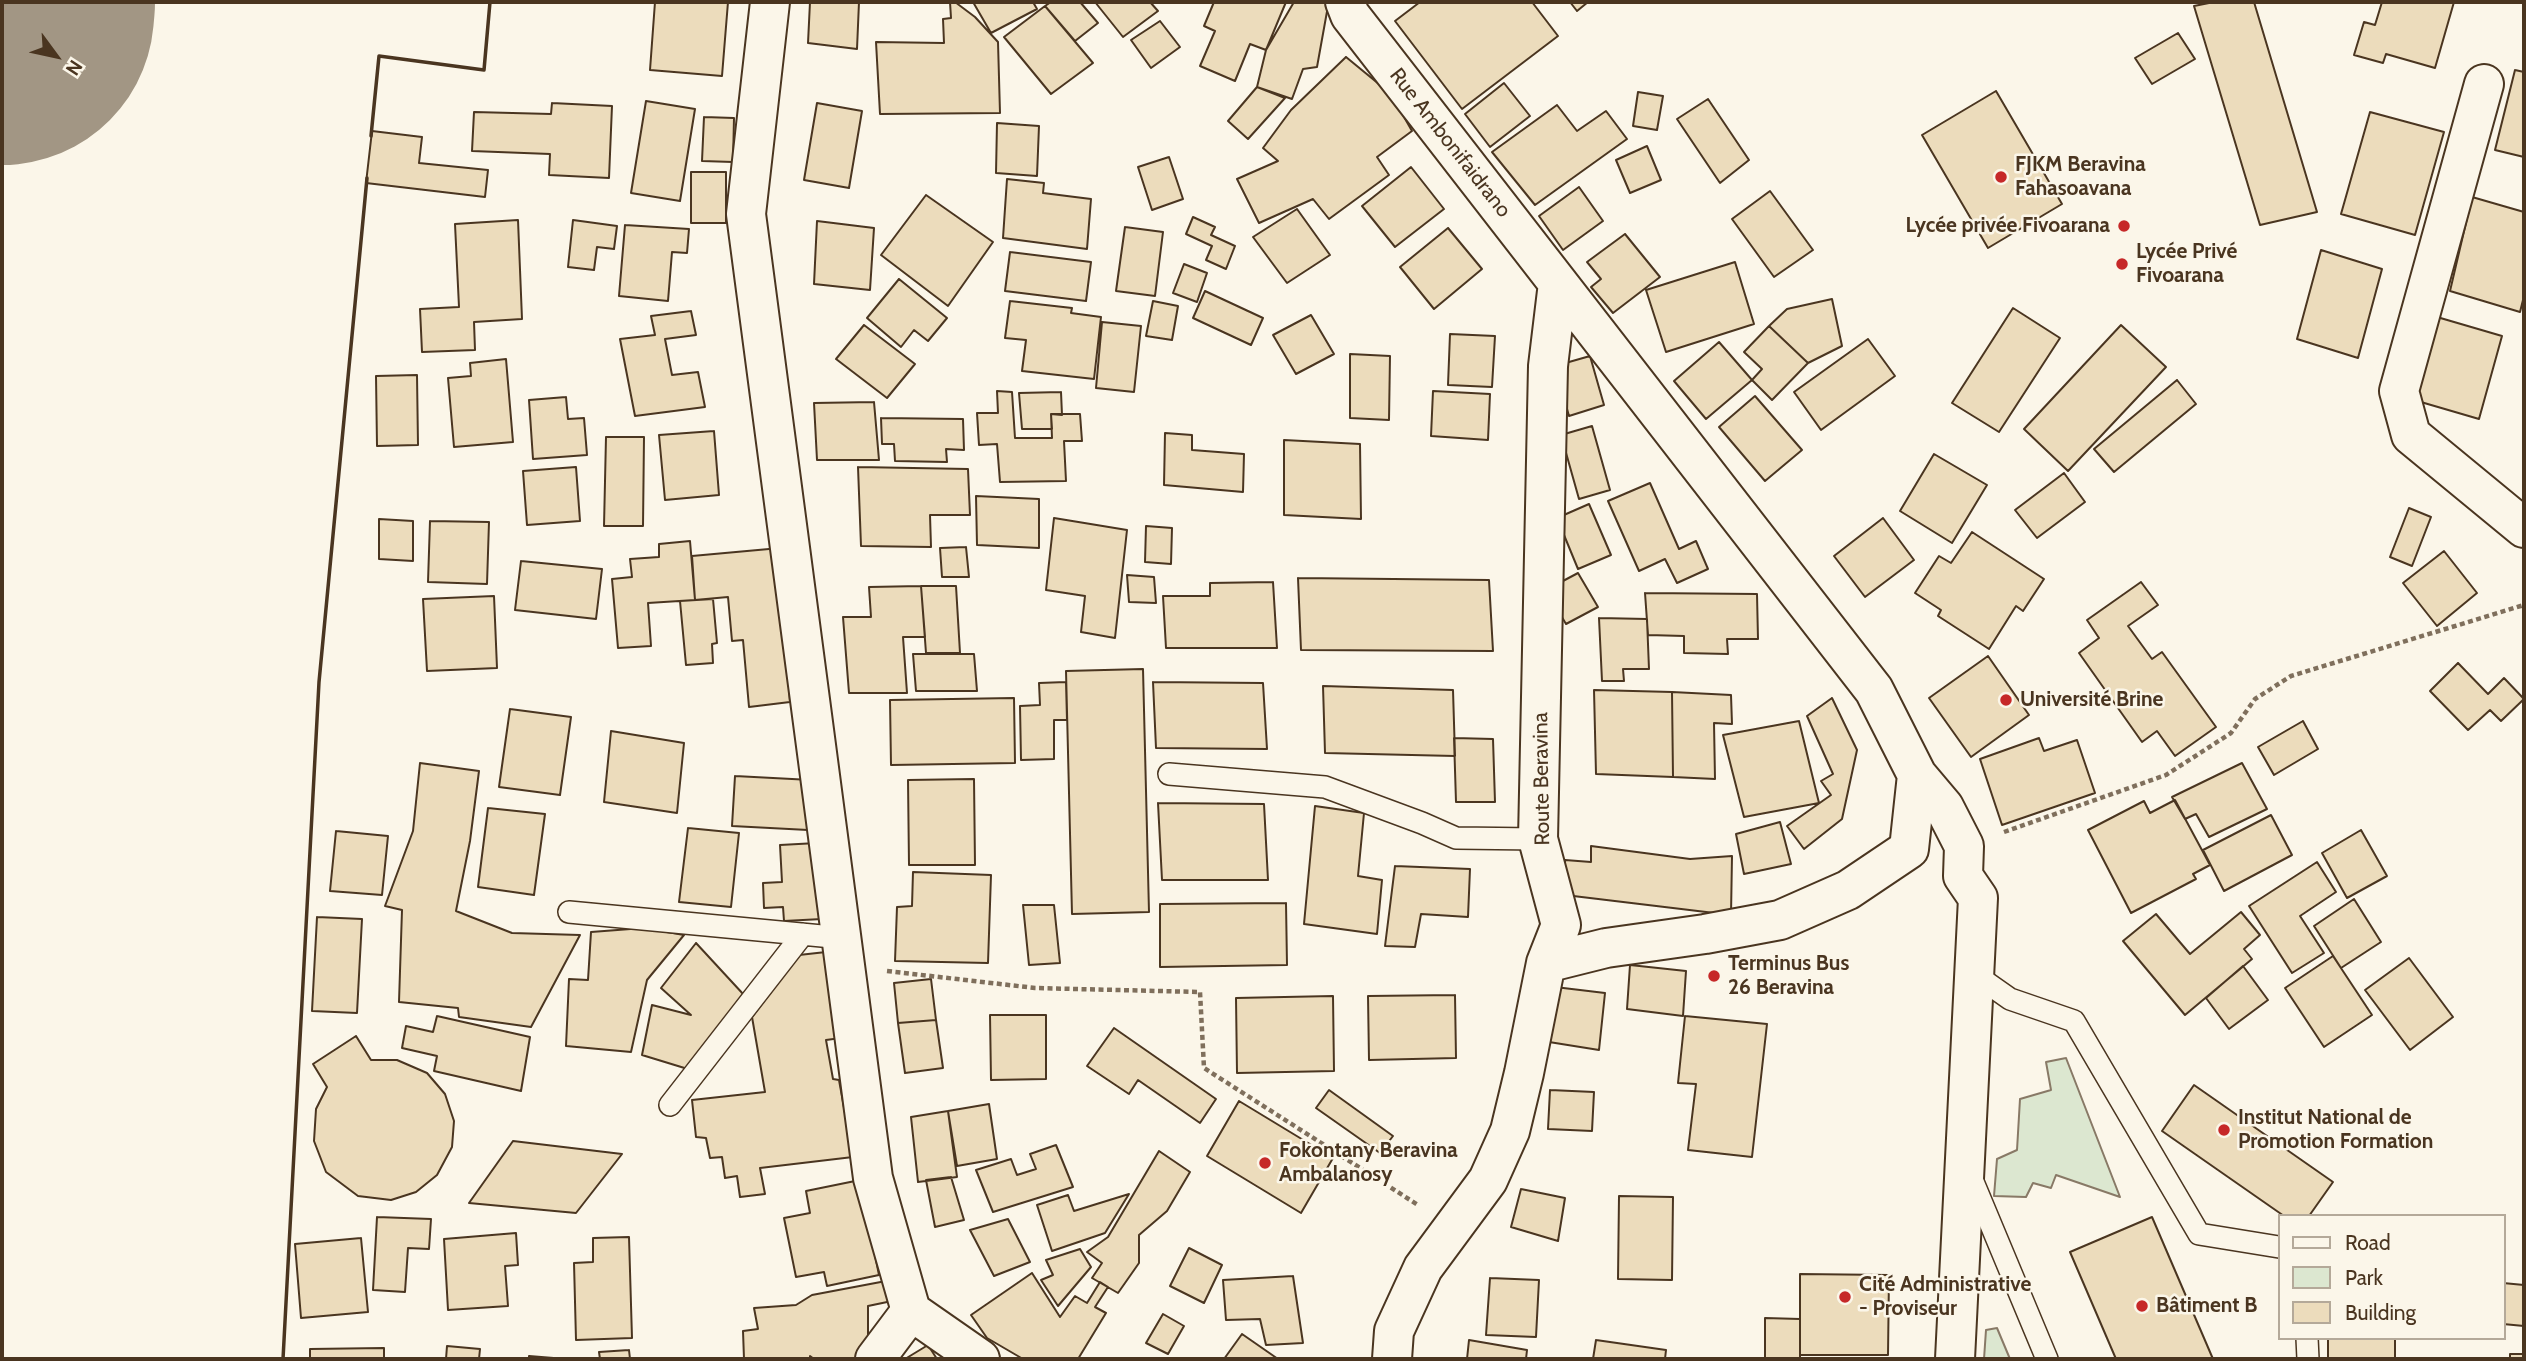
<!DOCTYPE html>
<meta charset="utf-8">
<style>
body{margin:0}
#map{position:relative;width:2526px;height:1361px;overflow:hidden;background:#fbf6e9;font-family:Cabin,sans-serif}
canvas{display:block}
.frame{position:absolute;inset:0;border:4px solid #4a3520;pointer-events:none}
.legend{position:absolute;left:2278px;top:1214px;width:228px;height:126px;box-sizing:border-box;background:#fbf6e9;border:2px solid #b4a999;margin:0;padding:9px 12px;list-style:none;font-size:21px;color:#4a3520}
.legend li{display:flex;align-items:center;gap:14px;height:35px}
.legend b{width:35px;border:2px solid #b4a999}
.north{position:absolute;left:21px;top:21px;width:70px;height:70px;-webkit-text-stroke:5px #fbf6e9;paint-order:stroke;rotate:123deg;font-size:19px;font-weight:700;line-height:28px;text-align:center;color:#4a3520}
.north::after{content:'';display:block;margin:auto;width:24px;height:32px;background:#4a3520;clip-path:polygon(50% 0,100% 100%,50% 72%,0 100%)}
</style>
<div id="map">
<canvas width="2526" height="1361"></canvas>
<div class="frame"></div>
<ul class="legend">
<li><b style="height:9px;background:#fbf6e9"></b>Road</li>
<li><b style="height:19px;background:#dce7d0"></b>Park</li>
<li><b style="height:19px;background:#ecdcbc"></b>Building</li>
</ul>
<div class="north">N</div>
</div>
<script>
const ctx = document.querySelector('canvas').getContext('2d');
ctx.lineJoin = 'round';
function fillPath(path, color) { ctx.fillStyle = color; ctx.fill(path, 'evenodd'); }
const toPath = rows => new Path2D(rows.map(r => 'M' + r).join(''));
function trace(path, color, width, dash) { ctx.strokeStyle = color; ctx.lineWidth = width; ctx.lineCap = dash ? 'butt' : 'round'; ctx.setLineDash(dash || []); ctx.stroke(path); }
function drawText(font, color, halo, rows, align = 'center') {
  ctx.font = font + ' Cabin,sans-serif'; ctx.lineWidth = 5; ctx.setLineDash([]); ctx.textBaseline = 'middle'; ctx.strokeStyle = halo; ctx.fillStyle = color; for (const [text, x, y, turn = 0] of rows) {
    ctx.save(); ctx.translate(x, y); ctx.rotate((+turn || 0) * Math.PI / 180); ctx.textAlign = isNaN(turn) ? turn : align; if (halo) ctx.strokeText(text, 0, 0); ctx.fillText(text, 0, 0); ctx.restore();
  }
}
const green = toPath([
 [2066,1058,2120,1197,2056,1175,2051,1188,2033,1183,2026,1197,1994,1196,1997,1159,2017,1150,2020,1099,2051,1090,2046,1062,2066,1058],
 [1997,1328,2010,1359,1984,1359,1986,1330,1997,1328]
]);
const runway = toPath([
 [2,13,3,2]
]);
const building = toPath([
 [655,2,728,2,722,76,650,70,655,2],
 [810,2,859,2,857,49,808,43,810,2],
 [950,2,955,2,975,17,998,42,1000,113,880,114,876,42,944,43,943,19,951,18,950,2],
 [973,2,1033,2,1037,9,991,33,973,2],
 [1051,2,1080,2,1098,23,1075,41,1045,6,1051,2],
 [1095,2,1150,2,1158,11,1123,37,1095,2],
 [1214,2,1286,2,1266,50,1250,44,1235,81,1200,66,1215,31,1204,26,1214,2],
 [1294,2,1326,2,1328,6,1317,67,1303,69,1292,99,1257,87,1266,50,1294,2],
 [1420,2,1532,2,1558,36,1462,109,1395,21,1420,2],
 [1570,2,1588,2,1577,11,1570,2],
 [2214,2,2254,2,2317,212,2260,225,2194,6,2214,2],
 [2382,2,2454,2,2435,68,2386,54,2383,63,2354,55,2364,22,2375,25,2382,2],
 [1045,6,1093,63,1051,94,1004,37,1045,6],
 [1160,21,1180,47,1151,68,1131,40,1160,21],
 [2178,33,2195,59,2152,84,2135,58,2178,33],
 [1346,57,1391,94,1412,131,1377,157,1389,175,1329,219,1313,199,1259,223,1237,179,1278,161,1263,148,1291,110,1346,57],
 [2515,70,2524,72,2524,157,2495,150,2515,70],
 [1504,83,1530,116,1490,147,1465,114,1504,83],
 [1257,87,1285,98,1248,139,1228,121,1257,87],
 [1996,91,2062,204,1988,248,1922,135,1996,91],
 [1638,92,1663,96,1657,130,1633,126,1638,92],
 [1708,99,1749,160,1720,183,1677,119,1708,99],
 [646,101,695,109,680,201,631,193,646,101],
 [552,103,612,106,609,178,549,175,550,154,472,151,474,112,551,114,552,103],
 [817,103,862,111,849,188,804,180,817,103],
 [1557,105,1577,131,1606,111,1627,139,1535,205,1492,152,1557,105],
 [2370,112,2444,132,2415,235,2341,214,2370,112],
 [704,117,734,118,733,162,702,161,704,117],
 [997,123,1039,126,1037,176,996,173,997,123],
 [372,131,422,137,419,163,488,170,485,197,366,183,372,131],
 [1647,146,1661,180,1630,193,1616,160,1647,146],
 [1169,157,1183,199,1152,210,1138,167,1169,157],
 [1411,167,1444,209,1395,247,1362,206,1411,167],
 [691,172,726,172,726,223,691,223,691,172],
 [1007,179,1044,183,1043,193,1091,199,1087,249,1003,238,1007,179],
 [1579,187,1603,221,1563,250,1539,216,1579,187],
 [1770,191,1813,250,1774,277,1732,219,1770,191],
 [926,195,993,242,948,306,881,255,926,195],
 [2472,197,2524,212,2524,296,2520,312,2450,291,2472,197],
 [1297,209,1330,255,1287,283,1253,237,1297,209],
 [1193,217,1215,227,1211,235,1235,246,1226,269,1206,260,1212,246,1186,234,1193,217],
 [518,220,522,319,474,322,475,350,422,352,420,309,459,307,455,224,518,220],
 [573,220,617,226,614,249,597,247,594,270,568,267,573,220],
 [817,221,874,228,870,290,814,284,817,221],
 [625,225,689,229,687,253,672,252,668,301,619,296,625,225],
 [1125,227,1163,232,1155,296,1116,291,1125,227],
 [1448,228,1482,269,1434,309,1400,267,1448,228],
 [1625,234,1660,277,1613,313,1591,287,1601,279,1587,262,1625,234],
 [2321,250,2382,269,2358,358,2297,339,2321,250],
 [1010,252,1091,262,1086,301,1005,291,1010,252],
 [1735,262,1754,324,1666,352,1646,290,1735,262],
 [1184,264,1207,273,1197,302,1173,293,1184,264],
 [899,279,947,318,928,341,914,330,901,347,867,318,899,279],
 [1205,291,1263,318,1251,345,1193,318,1205,291],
 [1832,299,1842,346,1808,363,1769,326,1787,309,1832,299],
 [1010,301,1072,308,1071,313,1101,317,1094,379,1022,371,1026,340,1005,338,1010,301],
 [1153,301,1178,306,1172,340,1146,336,1153,301],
 [2013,308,2060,338,1999,432,1952,403,2013,308],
 [691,311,696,335,665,339,672,375,698,372,705,407,635,416,620,339,655,335,651,316,691,311],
 [1311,315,1334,354,1296,374,1273,335,1311,315],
 [2437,317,2502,336,2479,419,2414,400,2437,317],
 [1102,322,1141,326,1134,392,1096,388,1102,322],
 [864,325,915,364,887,398,836,359,864,325],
 [2121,325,2166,367,2068,471,2024,429,2121,325],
 [1769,326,1808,363,1772,400,1752,380,1762,369,1744,352,1769,326],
 [1450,334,1495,336,1492,387,1448,385,1450,334],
 [1868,339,1895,376,1821,430,1794,392,1868,339],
 [1719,342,1752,380,1706,419,1674,381,1719,342],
 [1350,354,1390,356,1389,420,1350,418,1350,354],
 [1590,356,1604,405,1569,416,1555,366,1590,356],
 [506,359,513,442,454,447,448,378,471,376,470,363,506,359],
 [417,375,418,445,377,446,376,376,417,375],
 [2177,380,2196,404,2114,472,2094,449,2177,380],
 [997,391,1012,392,1015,438,1052,438,1051,414,1080,414,1082,441,1064,441,1066,481,1000,482,997,444,979,445,977,413,998,413,997,391],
 [1433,391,1490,394,1488,440,1431,436,1433,391],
 [1061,392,1062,415,1051,414,1052,429,1022,429,1019,393,1061,392],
 [1755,396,1802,450,1765,481,1719,427,1755,396],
 [566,397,568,419,584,418,587,455,533,459,529,400,566,397],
 [874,402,879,460,817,460,814,403,874,402],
 [881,418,963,419,964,450,946,449,947,462,895,461,894,444,882,444,881,418],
 [1592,426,1610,490,1579,499,1561,435,1592,426],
 [714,431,719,495,665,500,659,435,714,431],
 [1165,433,1192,435,1192,450,1244,454,1243,492,1164,485,1165,433],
 [606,437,644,437,643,526,604,526,606,437],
 [1284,440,1360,444,1361,519,1284,515,1284,440],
 [1934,454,1987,485,1952,543,1900,511,1934,454],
 [576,467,580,521,527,525,523,471,576,467],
 [858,467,968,469,970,515,930,515,931,547,861,546,858,467],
 [2064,473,2085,502,2037,538,2015,510,2064,473],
 [1650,483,1679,549,1696,541,1708,569,1677,583,1665,559,1639,571,1608,501,1650,483],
 [976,496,1039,499,1039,548,977,545,976,496],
 [1589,504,1611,555,1578,569,1557,518,1589,504],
 [2409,508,2431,517,2412,566,2390,557,2409,508],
 [1054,518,1127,530,1115,638,1081,632,1085,596,1046,590,1054,518],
 [1883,518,1914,560,1865,597,1834,556,1883,518],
 [379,519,413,521,413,561,379,559,379,519],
 [430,521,489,522,487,584,428,582,430,521],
 [1146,526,1172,528,1171,564,1145,562,1146,526],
 [1972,532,2044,579,2023,611,2016,606,1989,649,1938,616,1941,610,1915,593,1939,556,1951,563,1972,532],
 [690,541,695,600,648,603,651,646,618,648,612,579,632,577,630,559,659,557,659,544,690,541],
 [966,547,969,577,942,577,940,548,966,547],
 [780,548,790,702,749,707,743,640,732,641,728,597,695,600,692,556,780,548],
 [2444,551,2477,593,2437,626,2403,583,2444,551],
 [521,561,602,569,596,619,515,610,521,561],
 [1578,573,1598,607,1566,624,1546,590,1578,573],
 [1127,575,1154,577,1156,603,1129,602,1127,575],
 [1298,578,1489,580,1493,651,1301,650,1298,578],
 [1273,582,1277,648,1166,648,1163,596,1210,596,1210,583,1273,582],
 [2141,582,2158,605,2128,626,2152,659,2162,652,2216,727,2175,756,2157,731,2142,742,2079,653,2099,638,2087,620,2141,582],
 [921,586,956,586,960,653,926,653,921,586],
 [921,586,925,637,903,637,907,693,849,693,843,617,871,617,869,587,921,586],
 [1645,593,1757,594,1758,639,1727,639,1728,654,1684,653,1684,636,1648,635,1645,593],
 [494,596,497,668,427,671,423,599,494,596],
 [713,599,717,643,712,644,713,663,686,665,680,601,713,599],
 [1599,618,1647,619,1649,669,1623,669,1624,681,1602,681,1599,618],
 [913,654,974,654,977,691,916,691,913,654],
 [1988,656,2029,715,1971,757,1929,698,1988,656],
 [2458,663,2488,694,2504,678,2524,699,2501,721,2490,710,2468,730,2430,691,2458,663],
 [1143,669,1149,912,1072,914,1066,671,1143,669],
 [1066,682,1067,720,1054,720,1054,759,1021,760,1020,706,1040,705,1039,683,1066,682],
 [1153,682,1263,683,1267,749,1156,748,1153,682],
 [1323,686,1453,690,1455,756,1325,753,1323,686],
 [1594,690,1672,692,1673,777,1596,774,1594,690],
 [1672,692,1731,695,1732,724,1714,723,1715,779,1673,777,1672,692],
 [1014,698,1015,763,891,765,890,700,1014,698],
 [1832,698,1857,750,1842,819,1804,849,1787,826,1831,795,1821,781,1833,774,1807,716,1832,698],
 [510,709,571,717,560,795,499,787,510,709],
 [1799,721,1819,803,1744,817,1723,735,1799,721],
 [2303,721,2318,749,2274,775,2258,747,2303,721],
 [611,731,684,743,677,813,604,802,611,731],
 [1454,738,1493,739,1495,802,1456,802,1454,738],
 [2039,738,2044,751,2077,740,2095,793,2002,825,1980,759,2039,738],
 [420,763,479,771,470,841,456,911,512,933,580,935,531,1027,459,1017,458,1008,399,1002,402,910,385,906,413,831,420,763],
 [2242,763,2267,809,2209,837,2196,814,2185,819,2172,797,2242,763],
 [735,776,811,780,808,830,732,826,735,776],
 [974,779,975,865,909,865,908,780,974,779],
 [2175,800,2210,865,2193,874,2196,879,2131,913,2088,830,2144,801,2150,813,2175,800],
 [1158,803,1264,804,1268,880,1162,880,1158,803],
 [1315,806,1364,813,1358,876,1382,880,1377,934,1304,924,1315,806],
 [488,808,545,814,534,895,478,887,488,808],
 [2271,815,2292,855,2224,891,2203,850,2271,815],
 [1780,822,1791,864,1744,874,1736,834,1780,822],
 [688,828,739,833,731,907,679,902,688,828],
 [2361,830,2387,876,2347,898,2322,853,2361,830],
 [336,831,388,836,382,895,330,891,336,831],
 [817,843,822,919,784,921,783,907,764,908,763,883,782,882,780,845,817,843],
 [1591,846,1690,859,1732,856,1731,915,1565,895,1565,860,1591,862,1591,846],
 [2317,862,2336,892,2300,916,2324,953,2292,973,2249,906,2317,862],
 [1395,866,1470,869,1468,917,1421,914,1415,947,1385,946,1395,866],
 [913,872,991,875,988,963,895,961,897,907,912,906,913,872],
 [2354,899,2381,942,2341,968,2314,926,2354,899],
 [1286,903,1287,965,1160,967,1160,904,1286,903],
 [1023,905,1054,905,1060,963,1029,965,1023,905],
 [2241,912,2260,935,2244,949,2252,959,2185,1015,2123,941,2156,914,2190,954,2241,912],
 [317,917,362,919,357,1013,312,1011,317,917],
 [644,928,684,935,647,980,631,1052,566,1046,569,979,588,980,591,932,644,928],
 [696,943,744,995,691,1070,642,1055,652,1005,691,1015,661,988,696,943],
 [826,952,841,1038,826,1040,833,1079,839,1080,853,1157,760,1168,765,1194,740,1197,737,1176,725,1178,722,1157,710,1158,706,1138,696,1137,692,1100,765,1092,752,1017,799,955,826,952],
 [2333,956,2372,1015,2324,1047,2285,988,2333,956],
 [2409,958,2453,1017,2410,1050,2365,990,2409,958],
 [1630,965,1686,971,1683,1016,1627,1009,1630,965],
 [2243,966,2268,1000,2229,1029,2206,998,2243,966],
 [931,979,936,1020,898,1023,894,983,931,979],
 [1555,987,1605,993,1599,1050,1549,1042,1555,987],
 [1455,995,1456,1058,1369,1060,1368,996,1455,995],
 [1333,996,1334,1071,1237,1073,1236,998,1333,996],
 [990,1015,1046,1015,1046,1079,991,1080,990,1015],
 [437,1016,530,1037,521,1091,434,1071,437,1056,402,1048,406,1026,433,1032,437,1016],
 [1685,1016,1767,1024,1752,1157,1688,1150,1696,1084,1678,1083,1685,1016],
 [936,1020,943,1068,905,1073,898,1023,936,1020],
 [1114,1028,1216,1099,1200,1123,1138,1080,1129,1094,1087,1066,1114,1028],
 [356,1036,371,1060,397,1060,427,1073,445,1094,454,1121,452,1147,437,1175,416,1192,391,1200,358,1196,326,1172,314,1141,316,1109,327,1087,313,1064,356,1036],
 [2194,1085,2333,1182,2309,1216,2284,1216,2162,1131,2194,1085],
 [1329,1090,1393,1136,1380,1153,1316,1108,1329,1090],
 [1550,1090,1594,1092,1592,1131,1548,1129,1550,1090],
 [1239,1101,1333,1158,1301,1213,1207,1156,1239,1101],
 [989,1104,997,1159,957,1166,948,1111,989,1104],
 [948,1111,957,1177,918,1182,911,1117,948,1111],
 [513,1141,622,1154,576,1213,469,1203,513,1141],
 [1056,1145,1073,1187,993,1212,976,1170,1011,1159,1017,1175,1036,1169,1030,1154,1056,1145],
 [1159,1151,1190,1172,1167,1211,1139,1235,1139,1263,1118,1293,1092,1278,1102,1263,1087,1252,1108,1237,1159,1151],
 [951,1177,964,1220,935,1227,926,1180,951,1177],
 [860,1180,879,1275,827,1286,824,1272,796,1277,784,1218,810,1213,806,1191,860,1180],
 [1521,1189,1565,1198,1558,1241,1511,1227,1521,1189],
 [1129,1194,1105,1233,1052,1251,1037,1205,1068,1195,1074,1211,1129,1194],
 [1619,1196,1673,1197,1672,1280,1618,1279,1619,1196],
 [377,1217,431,1219,429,1249,408,1248,405,1292,373,1290,377,1217],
 [2152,1217,2213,1359,2116,1359,2070,1252,2152,1217],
 [1008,1219,1030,1262,994,1276,970,1230,1008,1219],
 [516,1233,518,1265,505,1266,508,1306,448,1310,444,1239,516,1233],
 [629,1237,632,1338,576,1340,574,1263,593,1262,593,1238,629,1237],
 [361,1238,368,1312,301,1318,295,1244,361,1238],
 [1189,1248,1222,1265,1204,1303,1170,1286,1189,1248],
 [1080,1249,1091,1267,1058,1306,1041,1280,1053,1275,1046,1260,1080,1249],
 [1032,1273,1060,1317,1075,1296,1087,1303,1100,1282,1108,1287,1095,1307,1106,1313,1078,1359,1023,1359,987,1338,971,1315,1032,1273],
 [1800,1274,1889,1275,1888,1355,1800,1355,1800,1274],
 [1293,1276,1303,1343,1266,1345,1260,1319,1226,1320,1223,1280,1293,1276],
 [1490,1278,1539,1280,1536,1337,1486,1335,1490,1278],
 [886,1281,892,1301,868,1306,868,1350,859,1359,814,1359,810,1356,810,1359,744,1359,743,1331,758,1329,754,1308,796,1305,812,1295,886,1281],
 [2503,1283,2524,1285,2524,1326,2503,1324,2503,1283],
 [1163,1314,1184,1326,1168,1354,1146,1343,1163,1314],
 [1765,1318,1800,1319,1800,1359,1765,1359,1765,1318],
 [1242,1334,1278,1359,1224,1359,1242,1334],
 [2328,1338,2395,1338,2395,1359,2328,1359,2328,1338],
 [1469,1340,1527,1350,1526,1359,1467,1359,1469,1340],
 [1596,1340,1666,1350,1665,1359,1593,1359,1596,1340],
 [928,1345,937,1359,905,1359,928,1345],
 [447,1346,480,1349,479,1359,446,1359,447,1346],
 [384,1348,384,1359,310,1359,310,1349,384,1348],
 [629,1350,630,1359,600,1359,599,1352,629,1350],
 [2510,1354,2524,1354,2524,1359,2510,1359,2510,1354],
 [529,1356,566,1359,529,1359,529,1356]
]);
const path = toPath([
 [2004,832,2166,775,2231,733,2255,699,2291,676,2524,605],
 [887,971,1035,988,1200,992,1204,1068,1418,1205]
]);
const lane = toPath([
 [1169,774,1325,787,1422,823,1456,838,1538,839],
 [569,912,843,938],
 [1973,973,2010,999,2074,1021,2199,1234,2279,1247],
 [670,1105,803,934],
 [1971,1177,2047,1359],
 [2307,1338,2308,1359]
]);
const street = toPath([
 [770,2,746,214,873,1178,911,1311,980,1359],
 [1345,2,1350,15,1874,690,1917,775,1909,849,1848,890,1780,920,1705,934,1606,948,1546,963],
 [2484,84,2399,391,2411,435,2524,528],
 [1917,775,1944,807,1964,846,1963,876,1978,898,1955,1359],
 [875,1359,911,1311],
 [1392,1359,1394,1331,1423,1268,1488,1180,1510,1131,1524,1073,1546,963,1561,925,1538,839,1548,366,1558,283]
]);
const wall = toPath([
 [371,136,379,56,484,70,490,2],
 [283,1359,319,682,367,178]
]);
const markers = [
 [2001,177,7,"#c62828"],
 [2124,226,7,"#c62828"],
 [2122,264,7,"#c62828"],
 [2006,700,7,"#c62828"],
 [1714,976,7,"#c62828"],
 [2224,1130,7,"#c62828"],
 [1265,1163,7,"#c62828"],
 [1845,1297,7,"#c62828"],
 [2142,1306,7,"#c62828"]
];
const streetNames = [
 ["Rue Ambonifaidrano",1450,143,52],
 ["Route Beravina",1542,779,-91]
];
const poiNames = [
 ["FJKM Beravina",2015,165],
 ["Fahasoavana",2015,189],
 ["Lycée privée Fivoarana",2110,226,"right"],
 ["Lycée Privé",2136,252],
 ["Fivoarana",2136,276],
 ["Université Brine",2020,700],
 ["Terminus Bus",1728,964],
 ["26 Beravina",1728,988],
 ["Institut National de",2238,1118],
 ["Promotion Formation",2238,1142],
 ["Fokontany Beravina",1279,1151],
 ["Ambalanosy",1279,1175],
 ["Cité Administrative",1859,1285],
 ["- Proviseur",1859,1309],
 ["Bâtiment B",2156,1306]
];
fillPath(green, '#dce7d0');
trace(green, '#887966', 2);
trace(runway, '#a29684', 304);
fillPath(building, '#ecdcbc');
trace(building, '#4a3520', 2);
trace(lane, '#4a3520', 24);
trace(street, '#4a3520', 42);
trace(path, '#7f6f5c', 4.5, [5, 3.5]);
trace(lane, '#fbf6e9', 21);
trace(street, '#fbf6e9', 38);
trace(wall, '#4a3520', 3.5);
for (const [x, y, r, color] of markers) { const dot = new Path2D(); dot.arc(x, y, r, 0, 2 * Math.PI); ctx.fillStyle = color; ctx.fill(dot); trace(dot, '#fbf6e9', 2.5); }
drawText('21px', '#4a3520', '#fbf6e9', streetNames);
drawText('bold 21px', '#4a3520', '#fbf6e9', poiNames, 'left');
</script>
